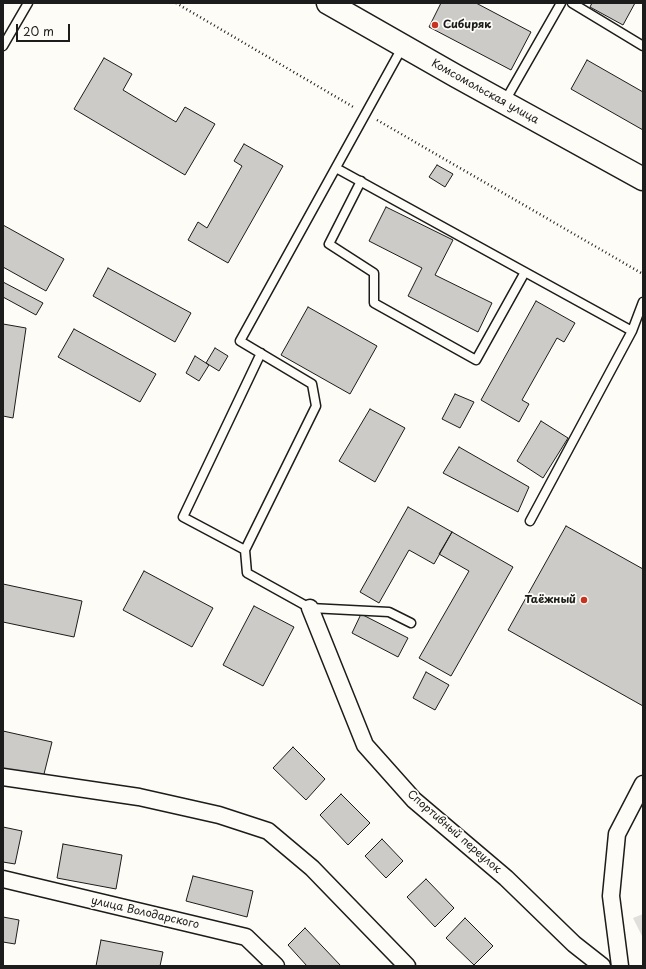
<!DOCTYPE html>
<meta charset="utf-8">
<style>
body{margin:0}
#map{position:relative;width:646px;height:969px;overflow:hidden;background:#fdfcf7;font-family:"Playpen Sans",sans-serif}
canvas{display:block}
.frame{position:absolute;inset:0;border:4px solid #1c1c1c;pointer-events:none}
.scale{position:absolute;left:16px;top:24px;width:54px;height:18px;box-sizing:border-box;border:2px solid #1c1c1c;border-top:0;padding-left:5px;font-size:12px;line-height:14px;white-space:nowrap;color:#1c1c1c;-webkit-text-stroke:3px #fdfcf7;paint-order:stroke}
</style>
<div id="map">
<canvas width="646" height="969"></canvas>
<div class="frame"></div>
<div class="scale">20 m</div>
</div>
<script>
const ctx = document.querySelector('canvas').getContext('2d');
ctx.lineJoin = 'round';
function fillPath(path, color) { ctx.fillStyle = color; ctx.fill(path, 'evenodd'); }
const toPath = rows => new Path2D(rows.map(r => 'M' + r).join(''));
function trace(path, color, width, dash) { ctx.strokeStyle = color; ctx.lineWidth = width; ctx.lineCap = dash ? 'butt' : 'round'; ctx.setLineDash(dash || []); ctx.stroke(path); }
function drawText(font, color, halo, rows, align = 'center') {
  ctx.font = font + ' "Playpen Sans",sans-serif'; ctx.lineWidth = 3.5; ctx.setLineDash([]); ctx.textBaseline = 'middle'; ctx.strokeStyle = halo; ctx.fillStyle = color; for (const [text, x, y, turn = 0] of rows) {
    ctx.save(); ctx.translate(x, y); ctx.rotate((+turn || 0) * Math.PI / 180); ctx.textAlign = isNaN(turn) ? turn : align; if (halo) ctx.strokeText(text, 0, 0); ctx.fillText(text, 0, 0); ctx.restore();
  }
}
const green = toPath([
 [643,914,643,938,633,918]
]);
const building = toPath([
 [441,3,476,3,531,32,511,70,429,27,441,3],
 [592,3,635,3,623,25,590,7,592,3],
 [104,58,132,74,123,90,176,122,185,107,215,124,185,175,74,109,104,58],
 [587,60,643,92,643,130,571,89,587,60],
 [244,144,283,166,228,263,188,240,198,222,207,228,242,166,234,161,244,144],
 [437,165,453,174,445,187,429,177,437,165],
 [386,207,453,240,435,275,492,303,478,332,408,296,422,268,369,241,386,207],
 [3,225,64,259,46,291,3,267,3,225],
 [108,268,191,313,175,342,93,296,108,268],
 [3,282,43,303,36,315,3,297,3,282],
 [536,301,575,323,564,342,557,338,522,400,529,404,519,422,481,400,536,301],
 [308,307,377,346,350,394,281,355,308,307],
 [3,324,26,328,13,418,3,416,3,324],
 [74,329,156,374,140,402,58,357,74,329],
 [215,348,228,356,219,371,206,363,215,348],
 [195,356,209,365,199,381,186,373,195,356],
 [455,394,474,402,460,428,442,419,455,394],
 [370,409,405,428,375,482,339,461,370,409],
 [541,421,568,438,543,478,517,461,541,421],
 [459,447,529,487,518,512,443,473,459,447],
 [408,507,452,532,434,564,409,550,379,603,360,592,408,507],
 [566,526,643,569,643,706,508,630,566,526],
 [452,532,513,567,451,676,419,658,469,571,439,554,452,532],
 [144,571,213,608,192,647,123,610,144,571],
 [3,584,82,601,74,637,3,622,3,584],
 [254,606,294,627,263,686,223,665,254,606],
 [361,614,408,638,398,657,352,633,361,614],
 [426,672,449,685,435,710,413,698,426,672],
 [3,731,52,742,43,778,3,769,3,731],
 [293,747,325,779,306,800,273,768,293,747],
 [341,794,370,823,348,845,320,815,341,794],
 [3,827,22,831,15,864,3,862,3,827],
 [382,839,403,861,386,878,365,856,382,839],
 [63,844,122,855,116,889,57,878,63,844],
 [193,876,253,891,247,917,186,901,193,876],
 [426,879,454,908,435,927,407,897,426,879],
 [3,917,19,920,15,944,3,942,3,917],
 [465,918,493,946,474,965,446,938,465,918],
 [305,928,341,966,307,966,288,945,305,928],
 [101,940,163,952,160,966,96,966,101,940]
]);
const path = toPath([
 [176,3,355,108],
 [377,120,643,274]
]);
const service = toPath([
 [572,3,643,46],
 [3,46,28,3],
 [403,46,240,341,312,384,316,406,245,550,247,573,310,608,389,612,411,623],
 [505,101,561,3],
 [336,168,632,331,643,302],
 [361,181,329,244,374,273,374,303,476,360,525,272],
 [530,521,632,331],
 [245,550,183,517,261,353]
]);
const minor = toPath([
 [310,608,365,745,414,800,506,878,574,944,602,966],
 [3,777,139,797,219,815,268,831,312,868,407,966],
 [3,879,246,937,276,966],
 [620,966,611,896,617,834,643,784]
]);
const secondary = toPath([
 [328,3,456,76,643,179]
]);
const markers = [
 [435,25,4,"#c8321e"],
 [584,600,4,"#c8321e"]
];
const poiNames = [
 ["Сибиряк",443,25],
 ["Таёжный",576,600,"right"]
];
const streetNames = [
 ["Комсомольская улица",485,92,29],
 ["Спортивный переулок",454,832,41],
 ["улица Володарского",145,913,13]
];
fillPath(green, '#e0dfdb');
fillPath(building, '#cccbc8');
trace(building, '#1c1c1c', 1);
trace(service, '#1c1c1c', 11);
trace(minor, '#1c1c1c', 19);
trace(secondary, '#1c1c1c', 25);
trace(path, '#1c1c1c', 2.5, [1, 3]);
trace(service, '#fdfcf7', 8);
trace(minor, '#fdfcf7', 16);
trace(secondary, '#fdfcf7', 22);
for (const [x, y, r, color] of markers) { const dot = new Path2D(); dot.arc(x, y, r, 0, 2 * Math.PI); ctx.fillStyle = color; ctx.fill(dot); trace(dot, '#fdfcf7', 1.5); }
drawText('bold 11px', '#1c1c1c', '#fdfcf7', poiNames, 'left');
drawText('11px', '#1c1c1c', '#fdfcf7', streetNames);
</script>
